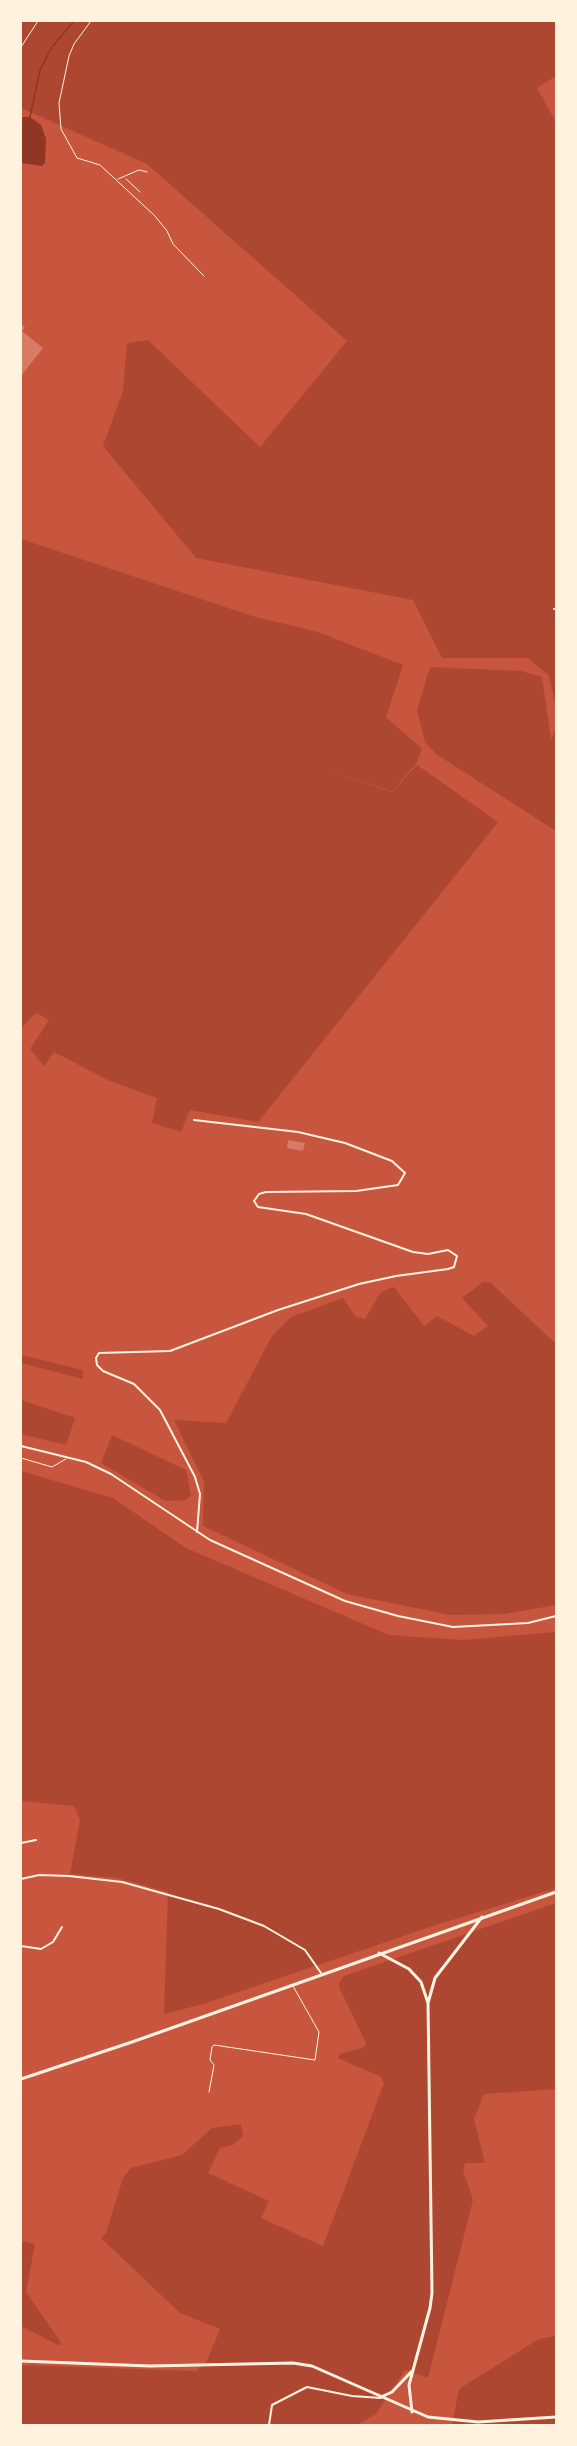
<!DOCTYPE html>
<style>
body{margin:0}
#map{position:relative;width:577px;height:2446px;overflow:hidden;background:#c8553d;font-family:Raleway,sans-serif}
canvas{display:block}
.frame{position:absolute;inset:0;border:22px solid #fff3e0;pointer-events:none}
</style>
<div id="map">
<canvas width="577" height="2446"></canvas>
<div class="frame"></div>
</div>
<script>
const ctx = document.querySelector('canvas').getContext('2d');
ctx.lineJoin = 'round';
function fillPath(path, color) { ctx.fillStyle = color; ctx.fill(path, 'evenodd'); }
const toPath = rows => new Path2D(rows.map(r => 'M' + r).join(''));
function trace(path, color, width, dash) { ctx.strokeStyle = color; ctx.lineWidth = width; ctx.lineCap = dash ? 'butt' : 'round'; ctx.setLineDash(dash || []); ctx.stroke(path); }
const green = toPath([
 [21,21,556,21,556,76,537,88,556,122,556,707,549,676,528,658,442,658,413,600,196,558,103,446,123,391,127,343,148,340,260,447,347,341,147,164,21,108],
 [21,539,252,616,318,632,403,665,386,717,422,749,416,764,392,791,321,768,392,792,417,765,498,822,258,1122,190,1110,181,1132,152,1123,157,1098,110,1081,54,1052,44,1066,30,1049,49,1020,36,1013,21,1028],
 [430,667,521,671,542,677,551,739,556,730,556,831,436,754,425,742,417,710],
 [483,1282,491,1283,556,1344,556,1605,504,1614,450,1615,347,1594,203,1526,204,1482,174,1420,226,1423,272,1336,291,1317,343,1298,355,1316,365,1319,381,1292,394,1287,424,1326,437,1316,474,1336,488,1326,462,1298],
 [21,1355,83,1370,83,1379,21,1363],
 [21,1400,75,1418,66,1445,21,1434],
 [112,1435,186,1470,191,1495,186,1500,165,1501,101,1463],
 [21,1471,113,1498,186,1548,389,1635,464,1640,556,1632,556,1888,439,1924,203,2004,164,2014,168,1892,117,1878,70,1874,80,1820,74,1806,21,1801],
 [556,1903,556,2089,484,2094,474,2119,485,2163,465,2163,463,2171,473,2200,428,2378,405,2370,376,2414,357,2425,21,2425,21,2365,196,2371,207,2361,220,2329,180,2313,101,2238,106,2233,123,2178,131,2168,182,2155,212,2128,241,2124,243,2136,233,2145,220,2148,208,2173,269,2201,261,2218,323,2246,384,2083,381,2077,338,2058,339,2054,363,2048,366,2043,339,1987,339,1983,344,1976],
 [21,2241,35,2244,26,2292,62,2344,58,2345,21,2326],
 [556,2336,556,2425,452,2425,459,2389,539,2339]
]);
const water = toPath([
 [21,117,30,117,41,125,46,139,45,163,42,166,21,163]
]);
const stream = toPath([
 [30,117,40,70,52,47,74,21]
]);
const building = toPath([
 [21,324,25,327,22,331,43,348,21,376],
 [288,1140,305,1143,303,1151,287,1148]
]);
const path = toPath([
 [21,47,38,21]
]);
const service = toPath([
 [91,21,74,44,69,56,59,103,61,129,77,158,100,165,155,216,167,231,173,244,204,276],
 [118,179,139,170,147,172],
 [126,179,140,192],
 [21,1458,52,1467,66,1459],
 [209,2092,214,2065,210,2060,212,2047,214,2045,315,2060,319,2032,293,1986]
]);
const minor = toPath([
 [554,609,556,609],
 [194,1120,298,1132,345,1143,392,1161,405,1173,398,1185,356,1191,266,1192,259,1194,254,1201,258,1207,306,1214,413,1252,428,1254,448,1250,457,1256,454,1267,448,1269,396,1276,359,1284,278,1310,170,1351,99,1353,96,1358,97,1365,103,1371,134,1384,160,1410,195,1477,200,1494,197,1532],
 [21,1446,86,1462,111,1474,210,1540,345,1601,398,1616,453,1627,528,1623,556,1616],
 [21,1843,36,1840],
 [21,1879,39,1875,69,1876,122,1882,219,1909,264,1926,305,1950,321,1973],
 [21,1946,41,1949,53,1942,62,1927],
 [269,2425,272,2405,307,2387,352,2396,381,2398]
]);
const secondary = toPath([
 [379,1953,409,1969,421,1982,428,2003],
 [21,2079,132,2042,556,1892],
 [21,2361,150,2366,293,2363,312,2366,428,2417,478,2422,556,2417],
 [381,2397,392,2392,412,2371],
 [412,2412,409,2385,430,2308,432,2293,428,2003,435,1978,482,1917]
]);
fillPath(green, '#ae4732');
fillPath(water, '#8f3625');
trace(stream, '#8f3625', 1.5);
fillPath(building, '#d67c66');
trace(path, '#fff3e0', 1);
trace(service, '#fff3e0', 1);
trace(minor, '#fff3e0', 2);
trace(secondary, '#fff3e0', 3);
</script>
